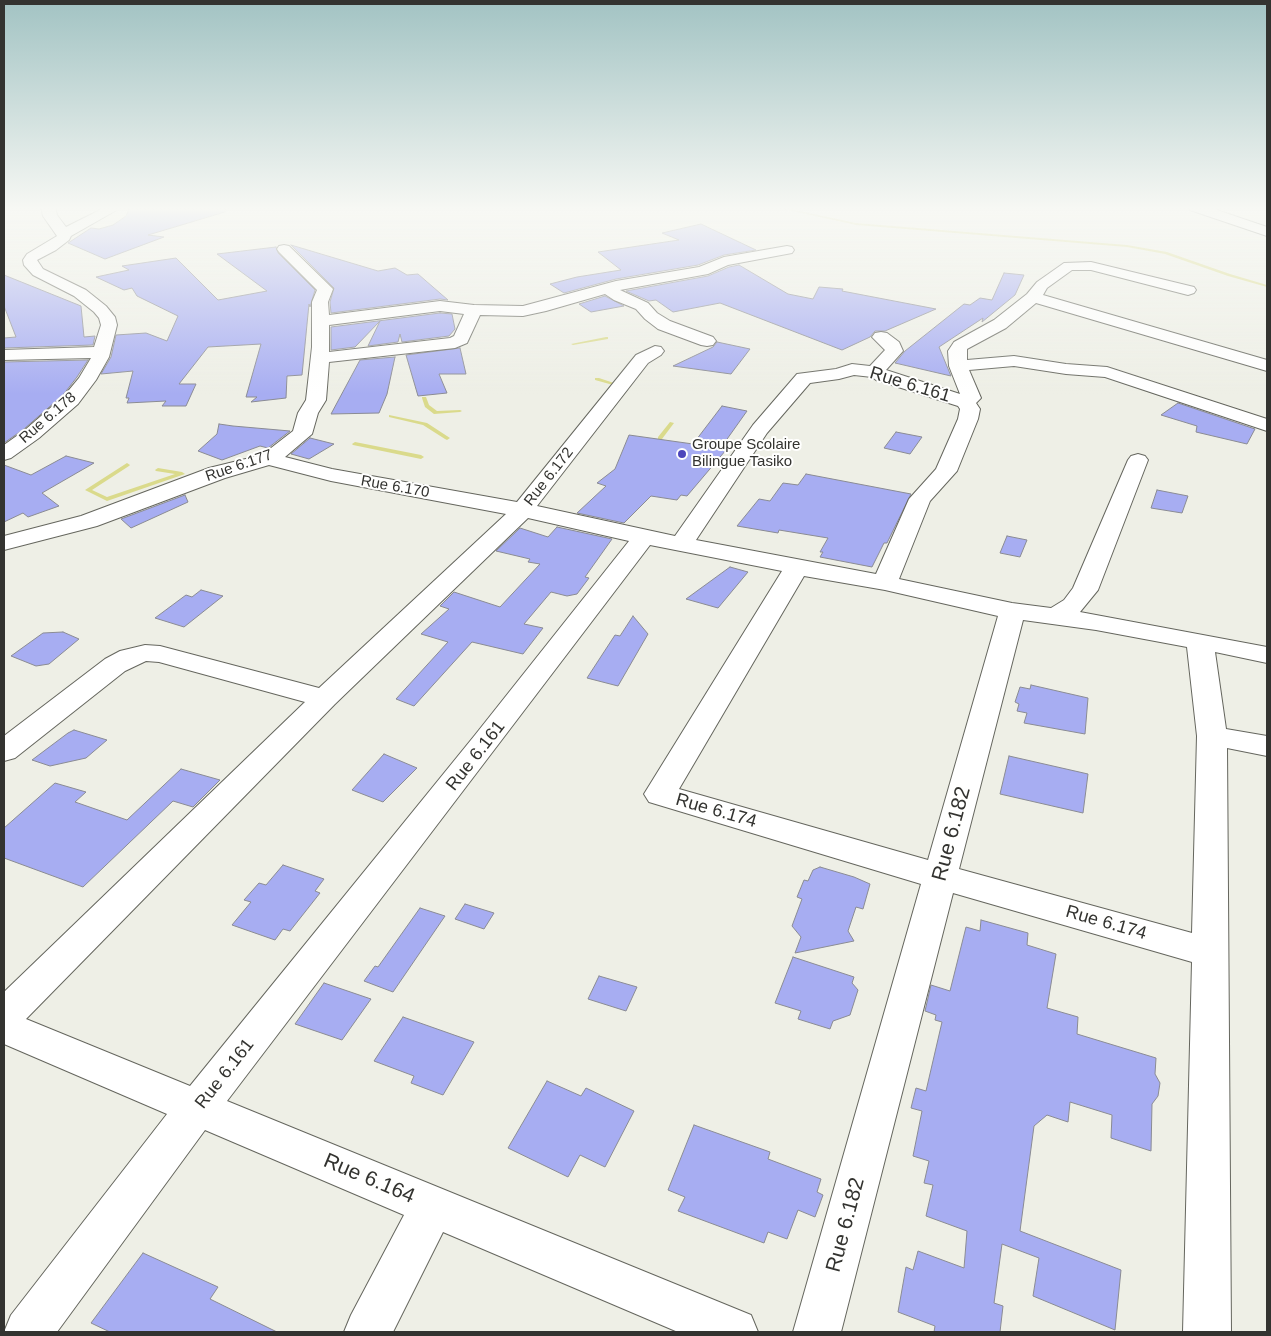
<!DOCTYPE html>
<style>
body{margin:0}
#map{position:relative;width:1271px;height:1336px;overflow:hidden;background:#eeefe6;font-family:Helvetica,sans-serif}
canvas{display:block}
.frame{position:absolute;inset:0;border:5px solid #333330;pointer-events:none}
</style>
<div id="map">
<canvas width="1271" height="1336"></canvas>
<div class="frame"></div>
</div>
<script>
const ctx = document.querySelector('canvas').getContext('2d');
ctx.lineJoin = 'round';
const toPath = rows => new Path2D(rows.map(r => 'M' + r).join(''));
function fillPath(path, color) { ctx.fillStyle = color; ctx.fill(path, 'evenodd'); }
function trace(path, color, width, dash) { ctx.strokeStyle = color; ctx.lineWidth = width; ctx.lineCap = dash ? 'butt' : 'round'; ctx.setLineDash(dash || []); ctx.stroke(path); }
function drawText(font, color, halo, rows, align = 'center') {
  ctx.font = font + ' Helvetica,sans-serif'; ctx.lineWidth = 4; ctx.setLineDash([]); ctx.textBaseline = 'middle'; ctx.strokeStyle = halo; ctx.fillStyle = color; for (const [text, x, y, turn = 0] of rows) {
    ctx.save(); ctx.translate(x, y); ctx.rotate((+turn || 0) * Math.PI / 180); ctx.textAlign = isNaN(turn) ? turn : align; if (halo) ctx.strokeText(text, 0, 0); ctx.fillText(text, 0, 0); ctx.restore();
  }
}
const stream = toPath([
 [774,207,781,207,856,223,1127,245,1167,252,1230,274,1267,285,1267,287,1228,276,1165,254,1127,247,856,225,774,207],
 [606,337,608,337,608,339,573,345,571,344,606,337],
 [595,378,599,378,617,384,613,385,595,380,595,378],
 [422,397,426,397,429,405,437,411,460,410,462,411,460,412,434,414,425,407,422,398,422,397],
 [389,415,427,423,450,438,447,440,445,439,423,425,389,417,389,415],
 [670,422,674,423,662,439,658,439,658,437,670,422],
 [355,442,421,455,424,457,421,459,353,445,352,444,355,442],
 [127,463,130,465,129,466,92,490,107,497,175,474,156,471,155,470,158,468,182,472,185,474,107,501,85,490,127,463]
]);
const building = toPath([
 [130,207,225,207,225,212,148,235,164,237,105,259,68,243,91,228,99,229,113,225,126,216,130,207],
 [701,224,756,250,724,255,698,265,616,279,564,293,550,284,577,277,621,270,598,252,679,240,662,233,701,224],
 [291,245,378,271,395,268,407,275,418,274,448,300,440,299,331,313,330,302,334,288,291,245],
 [276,247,278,253,315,290,310,307,309,304,302,375,287,376,286,398,251,402,257,397,246,397,261,344,208,347,179,384,196,384,186,406,162,406,166,401,127,403,129,398,126,398,133,371,101,374,111,357,116,335,146,333,167,341,178,316,137,296,132,288,124,290,96,277,129,270,122,266,176,258,218,300,267,291,217,254,276,247],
 [739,265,788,294,813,299,819,287,843,289,842,291,936,309,885,331,875,331,870,337,842,350,720,303,673,312,656,300,649,301,626,291,708,276,729,267,739,265],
 [1004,273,1024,275,1015,295,982,322,983,318,939,347,951,376,895,363,905,351,964,304,970,305,980,298,992,300,1004,273],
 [4,275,81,306,84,337,95,336,93,345,4,348,4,338,16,337,4,306,4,275],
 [605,296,624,306,591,312,579,304,605,296],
 [440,313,452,314,455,329,449,336,402,342,400,334,398,342,368,346,380,321,355,347,331,350,331,327,440,313],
 [717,342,750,349,731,374,673,366,713,347,717,342],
 [460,348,466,374,439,374,447,393,418,396,406,355,460,348],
 [395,357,387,394,379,413,331,414,360,360,395,357],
 [88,360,77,377,63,395,24,429,4,443,4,362,88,360],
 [1178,403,1255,429,1247,444,1196,432,1197,426,1161,415,1178,403],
 [722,406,747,411,720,449,726,450,687,496,681,495,677,500,651,496,624,523,577,513,606,486,597,483,615,469,629,435,693,444,722,406],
 [219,424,233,426,290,431,268,448,260,446,222,460,198,451,217,434,219,424],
 [896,432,922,437,910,454,884,448,896,432],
 [310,438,334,444,309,459,291,454,310,438],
 [66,456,94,463,42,493,59,506,28,517,23,513,4,522,4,465,31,475,66,456],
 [806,474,911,494,887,543,884,543,872,567,820,557,823,552,820,552,828,538,779,530,778,533,737,526,759,499,770,501,783,483,798,485,806,474],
 [1157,490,1188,496,1182,513,1151,508,1157,490],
 [185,495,188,502,131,528,121,519,185,495],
 [557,527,612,539,585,577,589,578,577,594,567,596,551,592,524,624,543,628,523,654,472,642,414,706,396,699,448,642,421,634,449,609,440,606,454,592,500,607,540,564,528,562,530,559,496,551,520,528,548,537,557,527],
 [1007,536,1027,540,1020,557,1000,553,1007,536],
 [730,567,748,572,718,608,686,599,730,567],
 [201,590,223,596,184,627,155,618,186,595,192,597,201,590],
 [633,616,648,634,618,686,587,678,615,635,620,636,633,616],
 [63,632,79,639,49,664,36,666,11,656,43,633,63,632],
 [1031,685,1088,698,1085,734,1024,723,1027,713,1017,711,1019,704,1015,702,1020,687,1030,689,1031,685],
 [74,730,107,740,86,758,50,766,32,760,68,733,74,730],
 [384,754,417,768,383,802,352,790,384,754],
 [1009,756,1088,774,1083,813,1000,794,1009,756],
 [181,769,220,780,193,807,173,801,83,887,4,858,4,828,55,783,86,792,75,802,127,820,181,769],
 [283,865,324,879,315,891,320,893,290,931,283,929,275,940,232,925,251,902,244,900,259,883,266,885,283,865],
 [820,867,854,877,870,884,863,909,856,907,848,931,854,941,795,953,801,937,792,926,802,899,797,897,804,880,808,881,813,870,820,867],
 [465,904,494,913,484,929,455,919,465,904],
 [420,908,445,916,393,992,364,981,375,966,378,967,420,908],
 [981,920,1028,933,1027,945,1056,954,1047,1008,1078,1017,1077,1034,1156,1058,1155,1074,1160,1083,1158,1096,1152,1104,1151,1151,1111,1138,1112,1115,1070,1102,1068,1122,1047,1115,1034,1126,1020,1231,1121,1270,1115,1330,1033,1296,1039,1258,1002,1244,994,1303,1003,1306,1000,1332,934,1332,935,1326,898,1312,906,1267,913,1270,918,1251,964,1268,967,1231,926,1216,933,1185,924,1183,929,1161,913,1156,922,1111,911,1108,916,1088,926,1091,942,1022,935,1020,936,1015,925,1011,931,985,950,991,966,927,980,931,981,920],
 [793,957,854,977,852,983,858,990,850,1015,833,1021,830,1029,798,1019,801,1011,775,1003,793,957],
 [599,976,637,987,626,1011,588,999,599,976],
 [324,983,371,999,342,1040,295,1024,324,983],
 [403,1017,474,1042,443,1095,411,1083,414,1076,374,1061,403,1017],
 [547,1081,581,1096,586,1088,634,1111,605,1167,580,1155,568,1177,508,1148,547,1081],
 [694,1125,770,1152,768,1159,821,1179,817,1192,823,1195,815,1217,798,1210,787,1239,768,1232,764,1243,678,1211,685,1197,668,1190,694,1125],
 [143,1253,218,1287,210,1299,277,1332,110,1332,91,1323,143,1253]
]);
const minor = toPath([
 [41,207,55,207,57,215,66,227,106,207,122,207,71,236,69,240,56,250,37,260,43,269,86,290,106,306,115,317,117,325,109,357,96,380,78,404,39,438,11,458,4,460,4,445,25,430,64,396,79,378,91,358,4,360,4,350,94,347,101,325,99,318,94,312,74,296,33,275,24,265,23,260,27,254,57,236,43,216,41,207],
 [1189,207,1208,207,1267,227,1267,236,1190,210,1189,207],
 [284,245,289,246,333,289,328,302,329,315,440,301,474,305,523,306,616,281,699,267,724,257,787,246,792,247,794,250,792,253,728,265,708,274,620,290,648,303,657,313,670,321,713,337,716,341,713,345,707,346,701,345,658,329,645,319,636,309,614,300,605,294,546,311,523,316,480,315,467,343,455,348,329,362,326,400,318,413,312,434,285,457,332,469,517,502,636,355,655,346,661,347,664,351,661,355,648,363,537,506,675,536,753,425,797,374,836,369,852,364,870,366,885,350,872,337,875,333,881,332,887,333,899,342,903,351,886,370,960,394,949,366,948,351,954,342,994,320,1027,294,1037,282,1064,263,1091,262,1194,287,1196,290,1194,293,1188,295,1091,270,1072,270,1047,288,1043,295,1267,360,1267,371,1036,303,1006,328,967,349,967,360,1014,356,1066,364,1107,367,1267,419,1267,431,1105,377,1066,374,1014,366,969,370,981,398,976,403,980,409,978,419,957,471,930,501,899,579,1012,603,1051,608,1064,600,1073,588,1128,460,1131,456,1138,454,1145,456,1148,460,1098,590,1080,612,1267,647,1267,663,1215,652,1226,729,1267,736,1267,756,1227,748,1231,1332,1183,1332,1192,962,953,893,841,1332,793,1332,921,884,649,802,644,794,782,571,650,545,227,1101,751,1315,758,1332,678,1332,443,1232,393,1332,344,1332,351,1315,404,1215,205,1130,57,1332,4,1332,11,1315,167,1114,4,1044,4,992,305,702,159,662,146,661,125,671,15,758,4,761,4,736,105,659,120,651,145,645,160,646,319,688,506,514,331,481,269,465,225,478,97,526,4,550,4,536,81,516,209,468,262,455,293,431,298,413,306,400,312,347,312,302,317,290,279,252,277,249,279,246,284,245],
 [440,311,464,314,454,336,450,338,329,352,329,325,440,311],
 [854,375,872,377,876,380,958,406,960,409,958,419,936,469,909,499,876,574,696,540,767,433,810,383,839,379,854,375],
 [528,518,629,541,475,735,190,1086,26,1019,335,704,528,518],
 [804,576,885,590,998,616,928,860,679,789,804,576],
 [1023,620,1096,630,1187,647,1197,736,1192,933,959,869,1023,620]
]);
const markers = [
 [682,454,5,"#4c45bb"]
];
const farStreetnames = [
 ["Rue 6.178",48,418,-41],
 ["Rue 6.177",239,466,-19],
 ["Rue 6.172",549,477,-52],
 ["Rue 6.170",395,487,10]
];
const farPoinames = [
 ["Groupe Scolaire",692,445],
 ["Bilingue Tasiko",692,462]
];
const streetNames = [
 ["Rue 6.161",910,385,17],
 ["Rue 6.161",476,756,-52],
 ["Rue 6.174",716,811,16],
 ["Rue 6.174",1106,923,16],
 ["Rue 6.161",225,1074,-52]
];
const nearStreetnames = [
 ["Rue 6.182",952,834,-75],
 ["Rue 6.164",369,1179,23],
 ["Rue 6.182",846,1225,-75]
];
fillPath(stream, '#dada8b');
fillPath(building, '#a7adf2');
trace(building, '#8a8b93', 1);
trace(minor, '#65665e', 2);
fillPath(minor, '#fff');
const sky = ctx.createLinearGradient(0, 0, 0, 394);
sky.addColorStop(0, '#a2c3c3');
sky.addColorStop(0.53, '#f7f8f4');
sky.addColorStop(1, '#f7f8f400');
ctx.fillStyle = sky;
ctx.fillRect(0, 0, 1271, 394);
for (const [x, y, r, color] of markers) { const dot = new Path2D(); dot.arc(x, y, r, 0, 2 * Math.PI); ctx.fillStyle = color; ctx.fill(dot); trace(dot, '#fffffe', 2); }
drawText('15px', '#333330', '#fffffe', farStreetnames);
drawText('15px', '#333330', '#fffffe', farPoinames, 'left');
drawText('18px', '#333330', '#fffffe', streetNames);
drawText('21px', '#333330', '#fffffe', nearStreetnames);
</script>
